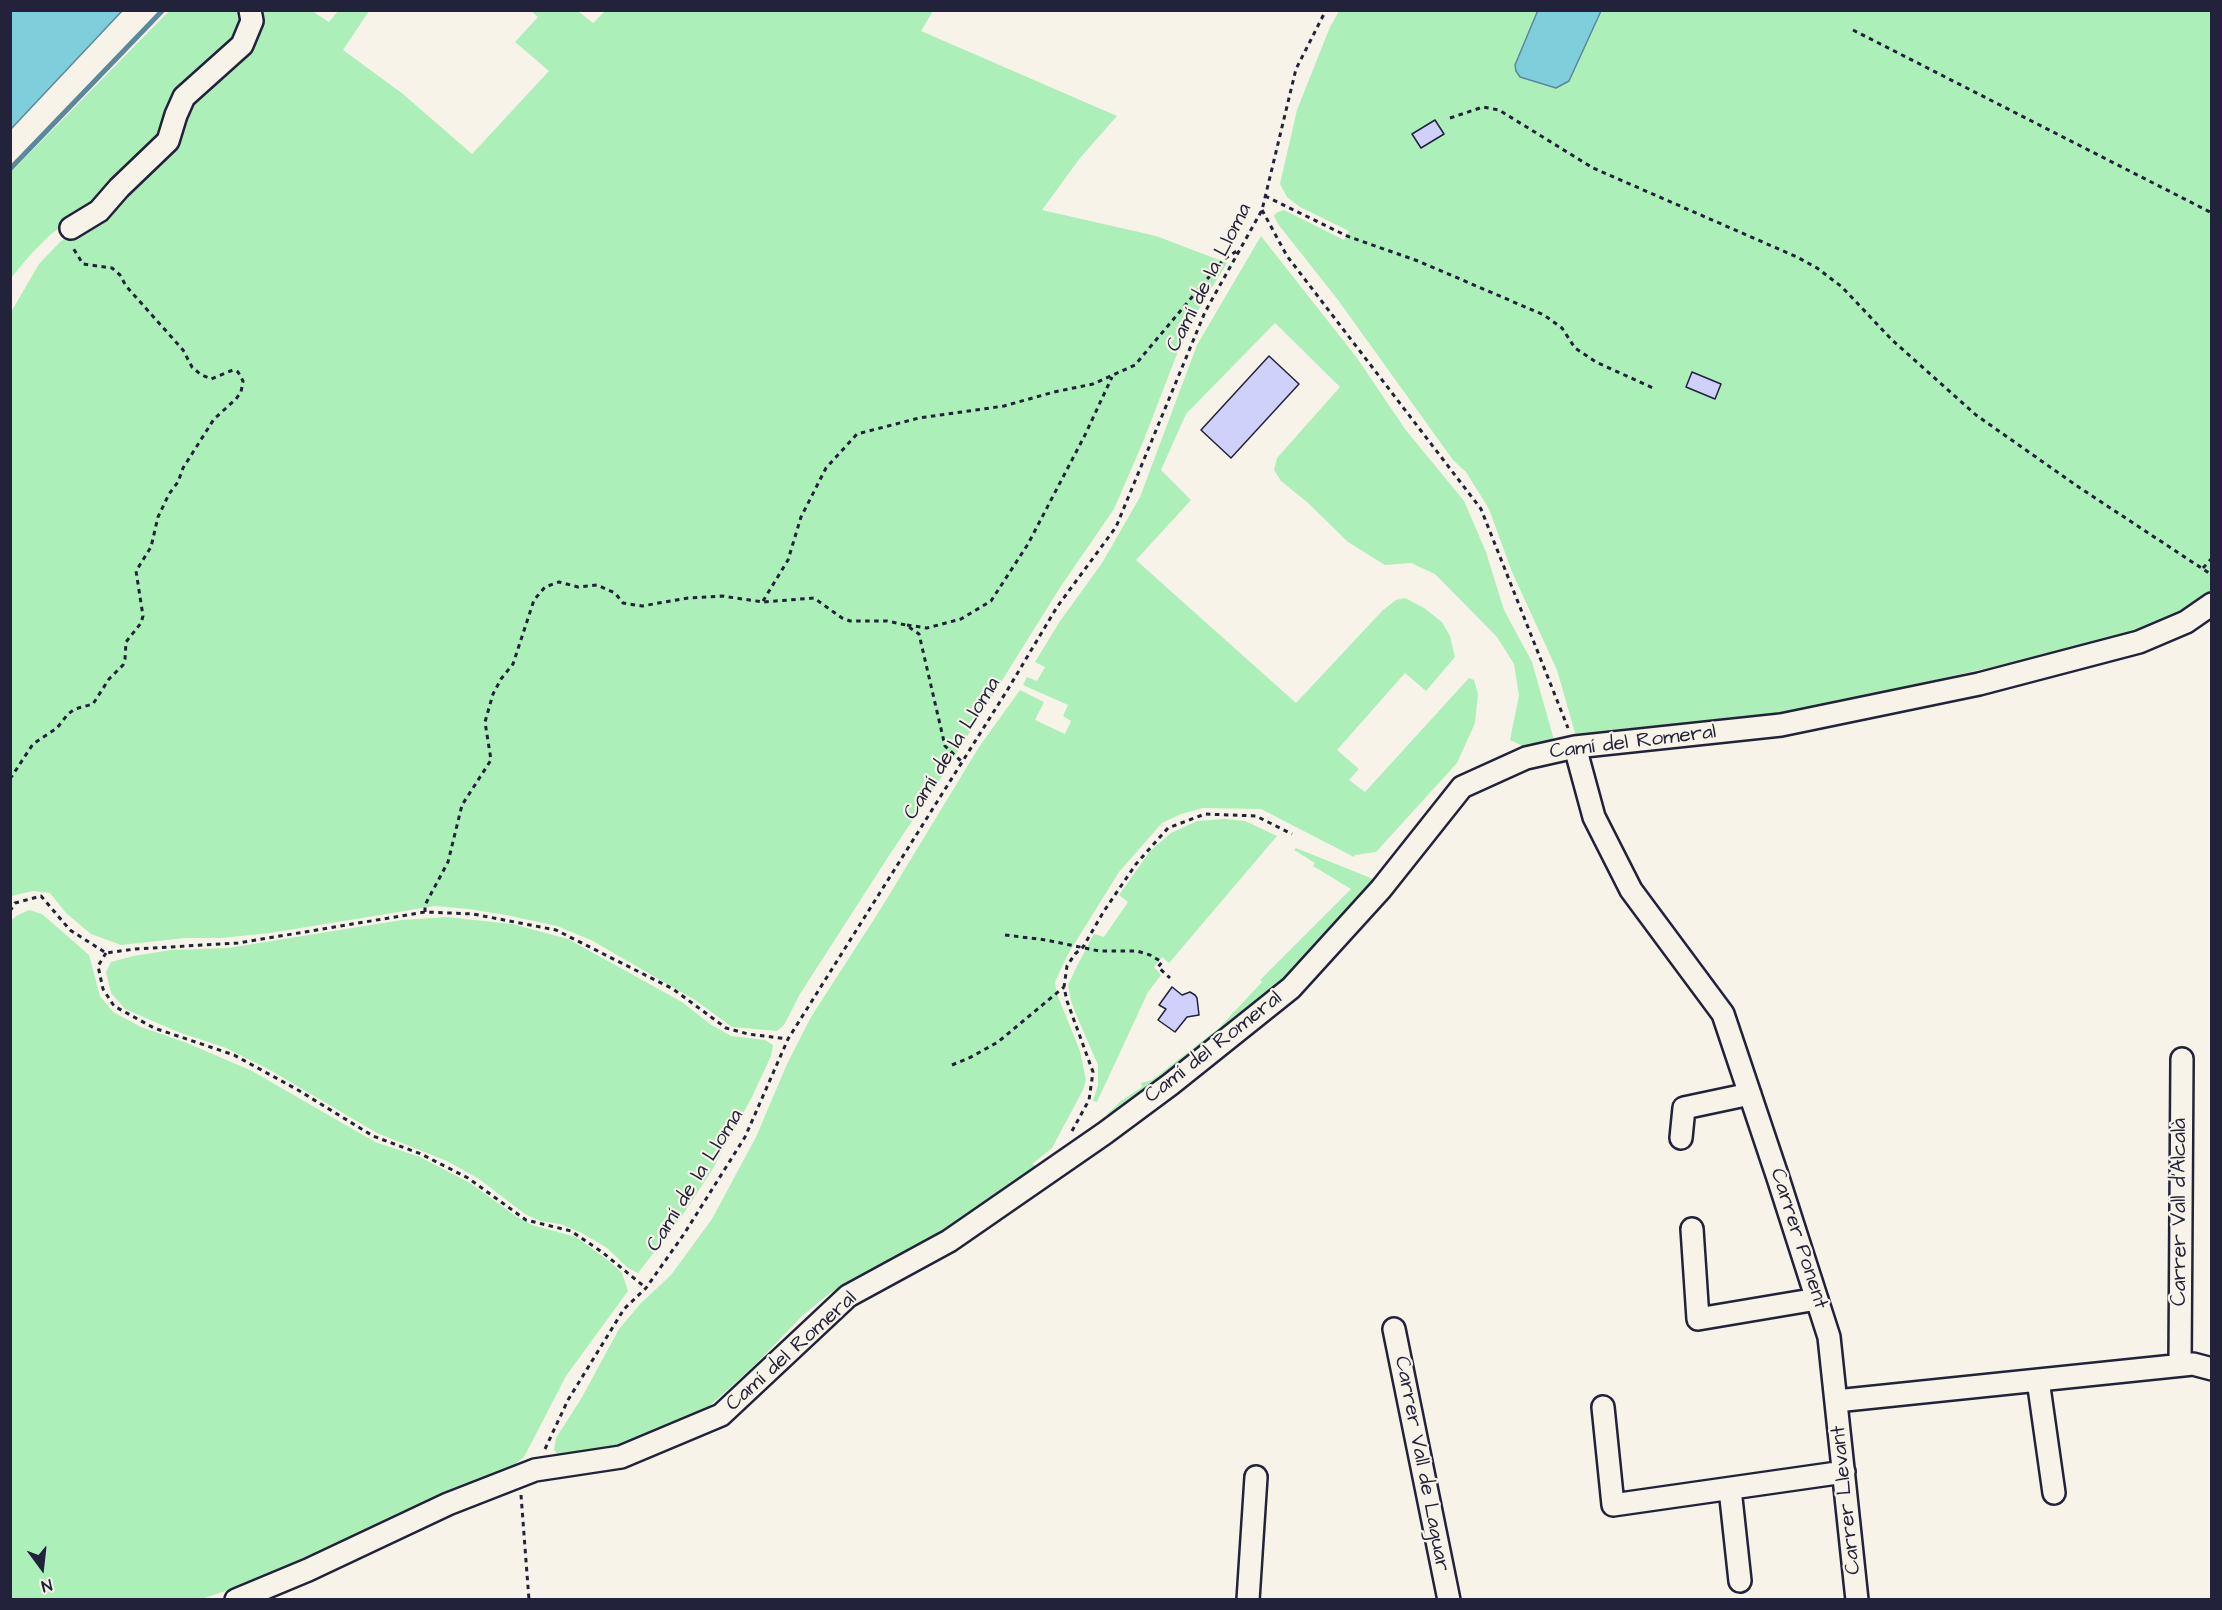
<!DOCTYPE html>
<meta charset="utf-8">
<style>
body{margin:0}
#map{position:relative;width:2222px;height:1610px;overflow:hidden;background:#f7f3e8;font-family:"Architects Daughter",sans-serif}
canvas{display:block}
.frame{position:absolute;inset:0;border:12px solid #22223b;pointer-events:none}
.north{position:absolute;left:12px;top:1538px;width:60px;height:60px;-webkit-text-stroke:4px #f7f3e8;paint-order:stroke;rotate:165deg;font-size:16px;font-weight:700;line-height:24px;text-align:center;color:#22223b}
.north::after{content:'';display:block;margin:auto;width:21px;height:27px;background:#22223b;clip-path:polygon(50% 0,100% 100%,50% 72%,0 100%)}
</style>
<div id="map">
<canvas width="2222" height="1610"></canvas>
<div class="frame"></div>
<div class="north">N</div>
</div>
<script>
const ctx = document.querySelector('canvas').getContext('2d');
ctx.lineJoin = 'round';
function fillPath(path, color) { ctx.fillStyle = color; ctx.fill(path, 'evenodd'); }
const toPath = rows => new Path2D(rows.map(r => 'M' + r).join(''));
function trace(path, color, width, dash) { ctx.strokeStyle = color; ctx.lineWidth = width; ctx.lineCap = dash ? 'butt' : 'round'; ctx.setLineDash(dash || []); ctx.stroke(path); }
function drawText(font, color, halo, rows, align = 'center') {
  ctx.font = font + ' "Architects Daughter",sans-serif'; ctx.lineWidth = 4.5; ctx.setLineDash([]); ctx.textBaseline = 'middle'; ctx.strokeStyle = halo; ctx.fillStyle = color; for (const [text, x, y, turn = 0] of rows) {
    ctx.save(); ctx.translate(x, y); ctx.rotate((+turn || 0) * Math.PI / 180); ctx.textAlign = isNaN(turn) ? turn : align; if (halo) ctx.strokeText(text, 0, 0); ctx.fillText(text, 0, 0); ctx.restore();
  }
}
const green = toPath([
 [606,10,933,11,921,31,1117,116,1080,158,1042,210,1156,236,1227,263,1187,328,1143,442,1114,509,1061,586,943,775,890,854,800,994,784,1025,777,1031,732,1027,695,1000,591,940,557,926,506,915,469,909,435,906,270,933,221,938,185,938,121,945,91,934,66,913,50,893,33,891,11,896,11,312,39,264,60,242,79,228,191,101,258,11,312,11,329,22,338,11,369,11,343,50,403,94,472,154,549,71,515,42,538,17,531,11,578,11,593,23],
 [169,11,239,11,243,20,241,33,155,148,89,210,69,221,50,235,30,255,11,278,11,172],
 [1339,11,2211,11,2211,591,2201,601,2181,613,2144,631,2118,635,2124,637,1794,712,1717,726,1579,741,1575,733,1557,670,1512,572,1489,509,1466,472,1453,460,1338,300,1278,224,1274,216,1276,213,1284,210,1344,240,1349,231,1300,207,1287,197,1280,184,1297,110,1330,27],
 [1261,236,1357,358,1405,429,1464,501,1486,552,1504,610,1532,662,1554,740,1525,747,1510,740,1519,695,1514,664,1497,637,1435,574,1411,563,1385,565,1348,542,1307,502,1281,481,1274,470,1277,458,1340,387,1275,323,1186,414,1161,470,1191,500,1136,560,1296,703,1383,610,1396,600,1405,598,1424,608,1442,622,1450,636,1455,657,1426,691,1405,673,1337,750,1359,769,1349,780,1365,792,1469,678,1474,680,1478,694,1475,723,1457,763,1376,852,1355,855,1354,857,1261,809,1203,808,1181,814,1162,823,1119,872,1068,954,1055,982,1057,994,1080,1051,1086,1080,1083,1090,1052,1148,1032,1164,1038,1167,968,1215,890,1261,830,1293,802,1316,754,1366,706,1409,637,1441,582,1458,564,1460,554,1450,556,1438,581,1399,619,1329,641,1303,671,1275,712,1219,756,1137,787,1064,811,1017,880,910,979,747,1020,690,1044,702,1035,720,1065,734,1071,721,1063,716,1068,705,1023,685,1027,677,1037,681,1045,667,1035,662,1060,621,1102,563,1140,497,1197,345],
 [1224,819,1245,821,1277,836,1169,963,1162,957,1154,967,1161,975,1148,992,1097,1102,1093,1101,1098,1085,1098,1065,1078,1019,1071,1001,1068,985,1077,966,1094,934,1104,937,1128,902,1119,895,1150,851,1171,833,1197,821],
 [1296,848,1378,881,1272,995,1125,1106,1109,1116,1107,1114,1121,1101,1142,1087,1141,1083,1152,1080,1219,1028,1262,982,1260,980,1351,889,1313,866,1315,863,1294,850],
 [29,910,42,914,89,955,100,996,113,1012,141,1027,187,1043,252,1071,375,1142,420,1157,470,1183,517,1217,532,1225,576,1237,609,1261,622,1273,628,1291,566,1376,524,1457,509,1469,396,1514,298,1566,202,1599,11,1599,10,922,16,916],
 [446,917,512,924,568,939,682,1002,710,1024,731,1036,765,1040,773,1045,771,1056,752,1097,712,1170,682,1216,638,1273,628,1268,607,1248,582,1233,560,1224,540,1221,525,1214,479,1179,447,1161,377,1133,270,1070,226,1048,178,1032,125,1009,111,993,106,972,111,962,133,956,171,950,228,948,402,920]
]);
const water = toPath([
 [11,10,122,11,11,129,10,11,11,10],
 [1538,10,1601,11,1569,81,1556,88,1520,77,1516,71,1515,65,1538,10]
]);
const stream = toPath([
 [10,169,163,10]
]);
const building = toPath([
 [1435,120,1444,134,1421,148,1412,134,1435,120],
 [1269,356,1299,384,1231,458,1201,430,1269,356],
 [1692,372,1721,384,1715,399,1686,387,1692,372],
 [1172,987,1182,995,1190,992,1195,995,1197,998,1199,1015,1187,1017,1175,1032,1158,1020,1166,1009,1159,1005,1172,987]
]);
const path = toPath([
 [1853,30,2212,213],
 [1450,118,1483,107,1499,110,1593,168,1797,257,1817,268,1842,287,1892,340,1976,415,2080,488,2212,575],
 [1265,196,1347,236,1418,261,1544,315,1562,328,1575,348,1596,362,1653,388],
 [1262,210,1287,256,1481,509,1568,728],
 [2203,568,2212,558],
 [763,601,788,560,801,517,826,468,857,434,919,418,1004,406,1054,392,1093,384,1135,365,1224,259,1240,249],
 [907,625,927,628,961,619,991,601,1028,544,1085,435,1112,377],
 [10,779,33,744,57,728,68,714,75,709,93,704,109,679,123,665,125,659,126,642,141,623,143,616,136,571,151,547,158,517,169,494,178,482,183,468,214,419,236,399,241,392,243,381,238,372,233,370,211,379,200,374,192,367,183,350,126,286,120,275,112,268,83,264,73,248],
 [10,911,15,903,41,896,70,930,106,953,135,949,238,943,425,912,473,914,556,930,673,989,726,1028,748,1034,788,1039],
 [425,912,425,905,448,862,462,805,491,760,485,722,493,694,501,679,513,664,534,600,545,587,559,582,578,587,597,585,615,593,623,603,642,606,688,598,722,596,763,602,814,598,842,618,850,621,887,621,906,625,919,634,945,746,962,762],
 [1005,935,1046,940,1099,951,1137,951,1150,955,1162,962,1158,967,1170,978],
 [106,953,98,966,103,989,114,1006,154,1028,234,1055,298,1090,373,1136,421,1154,468,1178,526,1220,571,1231,602,1252,646,1288],
 [952,1065,971,1057,998,1042,1064,987],
 [1072,1131,1089,1100,1093,1072,1067,1001,1064,987,1067,966,1075,954,1083,947,1104,911,1136,864,1168,828,1205,814,1256,816,1292,834],
 [545,1449,568,1400,624,1309,646,1288,684,1234,745,1137,788,1039,1008,689,1057,607,1116,527,1205,312,1262,210,1296,69,1326,10],
 [521,1495,529,1600]
]);
const minor = toPath([
 [71,228,99,211,119,188,168,141,176,115,184,97,242,45,252,21,250,10],
 [1575,747,1594,817,1631,890,1723,1014,1778,1178,1829,1337,1857,1600],
 [1681,1138,1684,1108,1750,1094],
 [1692,1229,1698,1319,1817,1299],
 [1394,1329,1449,1600],
 [2180,1365,2182,1059],
 [2038,1380,2054,1493],
 [1836,1401,2193,1364,2212,1369],
 [1603,1407,1613,1505,1844,1472],
 [1730,1489,1740,1581],
 [236,1600,308,1570,448,1504,535,1470,621,1457,721,1415,848,1296,949,1241,1105,1133,1171,1084,1291,988,1381,889,1462,787,1526,758,1575,747,1781,725,1979,684,2139,642,2186,622,2212,604],
 [1248,1600,1256,1477]
]);
const streetNames = [
 ["Camí de la Lloma",1210,278,-63],
 ["Camí del Romeral",1633,743,-7],
 ["Camí de la Lloma",953,749,-58],
 ["Camí del Romeral",1214,1048,-38],
 ["Camí de la Lloma",696,1181,-58],
 ["Carrer Vall d'Alcalà",2181,1212,-90],
 ["Carrer Ponent",1798,1239,72],
 ["Camí del Romeral",792,1352,-42],
 ["Carrer Vall de Laguar",1421,1464,79],
 ["Carrer Llevant",1847,1500,-96]
];
fillPath(green, '#adefb8');
fillPath(water, '#7fcedc');
trace(water, '#5a899c', 1.5);
trace(stream, '#5a899c', 5);
fillPath(building, '#d0d1fa');
trace(building, '#22223b', 1.5);
trace(minor, '#22223b', 26);
trace(path, '#22223b', 3, [4.5, 4.5]);
trace(minor, '#f7f3e8', 21);
drawText('21px', '#22223b', '#f7f3e8', streetNames);
</script>
